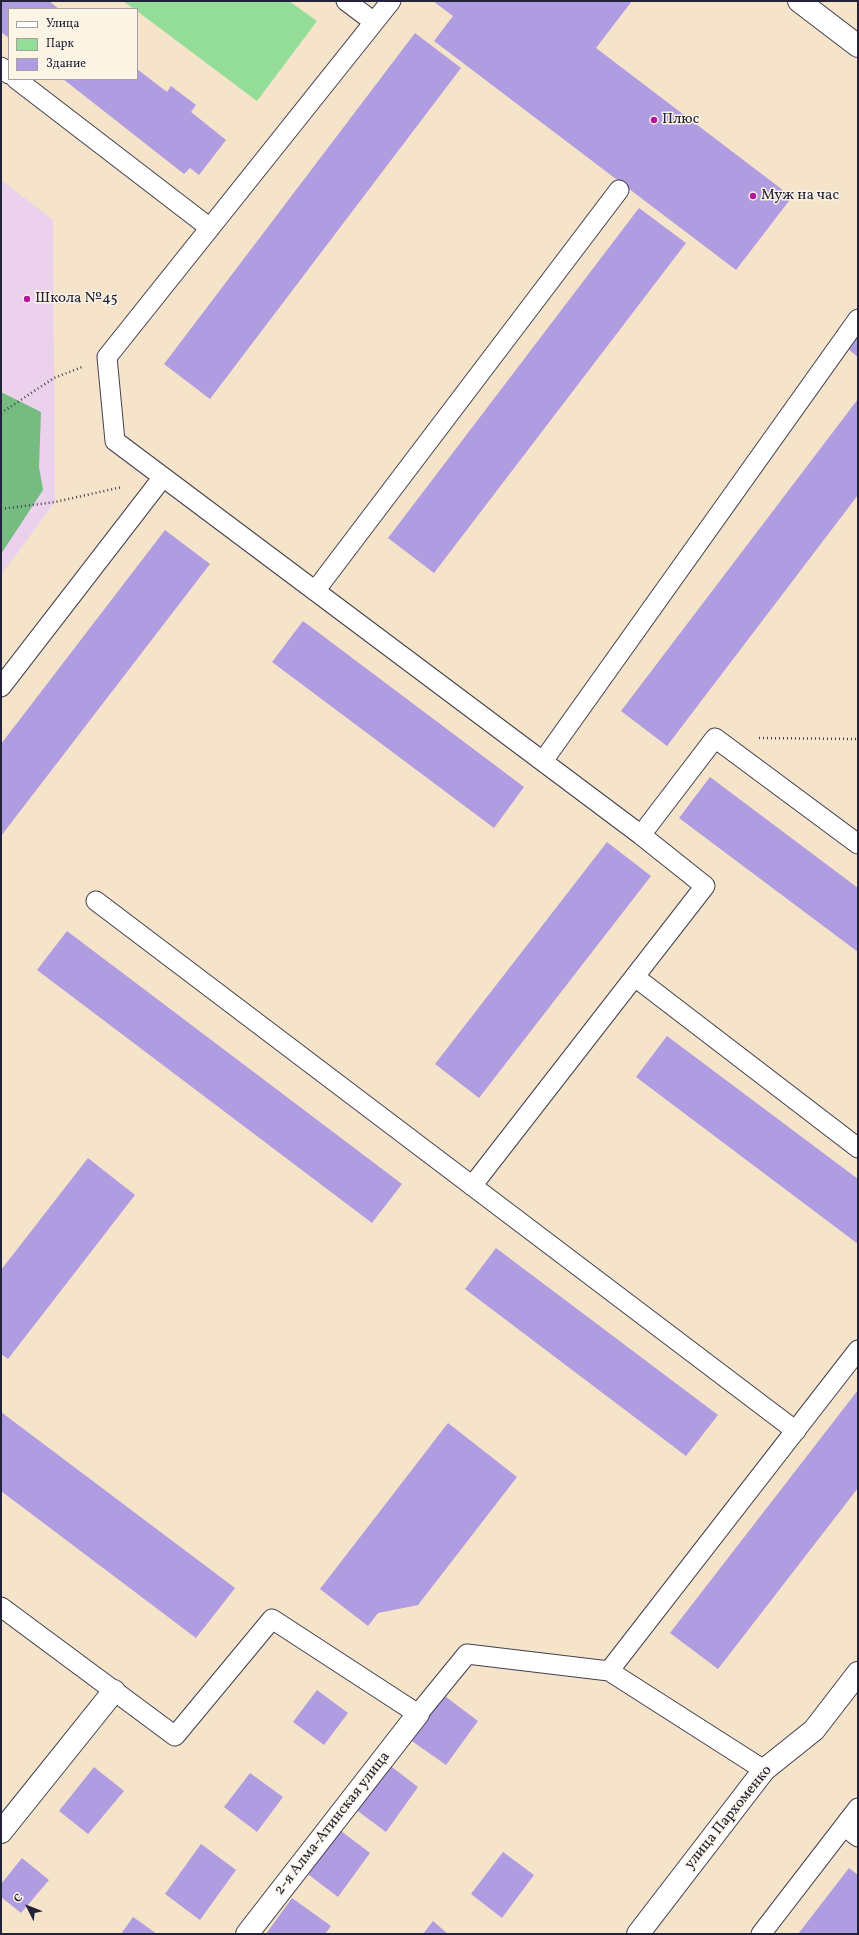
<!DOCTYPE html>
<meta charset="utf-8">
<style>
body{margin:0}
#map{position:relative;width:859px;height:1935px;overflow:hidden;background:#f5e4c9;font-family:Vollkorn,serif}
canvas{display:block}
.frame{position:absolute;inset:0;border:2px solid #22223b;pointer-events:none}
.legend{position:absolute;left:8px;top:8px;width:130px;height:72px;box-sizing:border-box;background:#fcf5e5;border:1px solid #a5a1a1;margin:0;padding:5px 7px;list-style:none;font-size:12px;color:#22223b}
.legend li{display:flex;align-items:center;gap:8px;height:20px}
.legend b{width:20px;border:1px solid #a5a1a1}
.north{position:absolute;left:8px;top:1887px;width:40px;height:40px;-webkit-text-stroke:3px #fcf5e5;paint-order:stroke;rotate:312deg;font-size:11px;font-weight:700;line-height:16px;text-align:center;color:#22223b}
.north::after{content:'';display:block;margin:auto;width:14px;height:18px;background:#22223b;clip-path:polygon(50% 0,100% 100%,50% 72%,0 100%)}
</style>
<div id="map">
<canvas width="859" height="1935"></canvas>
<div class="frame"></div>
<ul class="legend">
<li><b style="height:5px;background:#fff"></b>Улица</li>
<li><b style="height:11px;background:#93dd98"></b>Парк</li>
<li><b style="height:11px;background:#b09ce0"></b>Здание</li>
</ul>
<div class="north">С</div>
</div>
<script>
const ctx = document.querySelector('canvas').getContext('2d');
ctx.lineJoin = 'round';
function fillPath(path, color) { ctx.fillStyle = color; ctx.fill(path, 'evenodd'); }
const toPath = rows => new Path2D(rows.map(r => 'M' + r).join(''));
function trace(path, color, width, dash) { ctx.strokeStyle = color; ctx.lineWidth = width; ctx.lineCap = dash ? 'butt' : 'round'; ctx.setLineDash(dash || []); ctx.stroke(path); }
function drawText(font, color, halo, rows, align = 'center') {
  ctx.font = font + ' Vollkorn,serif'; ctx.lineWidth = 3; ctx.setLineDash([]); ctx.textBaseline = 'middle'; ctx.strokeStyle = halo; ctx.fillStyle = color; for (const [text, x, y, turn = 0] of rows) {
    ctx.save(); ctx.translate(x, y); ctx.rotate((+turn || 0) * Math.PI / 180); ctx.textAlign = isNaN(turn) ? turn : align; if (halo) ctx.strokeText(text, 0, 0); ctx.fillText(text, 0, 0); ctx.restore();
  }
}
const built = toPath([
 [1,180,53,220,55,502,1,575]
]);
const green = toPath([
 [123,1,289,1,317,21,257,101,137,11,137,9,134,9]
]);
const forest = toPath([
 [1,392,41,412,39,467,43,490,1,554]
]);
const building = toPath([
 [1,1,49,1,59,9,9,9,9,38,1,32],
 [433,1,632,1,596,48,792,197,736,270,434,41,453,16],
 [415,33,461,68,210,399,164,364],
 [137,69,167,92,171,86,196,105,191,112,226,140,199,175,190,168,184,174,63,79,137,79],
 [639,208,686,243,434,573,388,538],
 [858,336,858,357,848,349],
 [858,399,858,495,667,746,621,711],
 [165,530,210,564,1,836,1,744],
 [303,621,524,787,494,828,272,662],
 [710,777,858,888,858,952,679,818],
 [607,842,651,876,479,1098,435,1064],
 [67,931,402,1184,372,1223,37,970],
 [667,1036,858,1179,858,1244,636,1077],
 [88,1158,135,1195,8,1359,1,1354,1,1270],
 [496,1248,718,1415,686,1456,465,1289],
 [858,1390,858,1488,718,1669,670,1633],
 [1,1412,235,1588,196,1638,1,1491],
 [448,1423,517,1477,418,1605,378,1613,368,1626,320,1589],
 [317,1690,348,1713,324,1745,293,1722],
 [442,1694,478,1721,446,1765,409,1739],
 [388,1764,418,1787,386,1832,355,1809],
 [94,1767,124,1791,88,1834,59,1811],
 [250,1773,283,1797,257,1832,224,1807],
 [337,1828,370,1853,338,1897,305,1872],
 [201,1844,236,1870,200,1920,165,1894],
 [503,1852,534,1875,502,1918,471,1894],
 [22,1858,49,1880,21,1913,1,1897,1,1884],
 [849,1868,858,1875,858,1934,798,1934],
 [292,1898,331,1926,325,1934,266,1934],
 [133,1917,157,1934,121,1934],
 [433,1921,448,1934,423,1934]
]);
const path = toPath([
 [1,413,54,378,82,367],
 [1,509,55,502,122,487],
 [759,738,858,739]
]);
const lane = toPath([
 [346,1,374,22],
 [391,1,107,357,115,441,641,835,715,738,858,844],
 [1,67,9,74],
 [16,79,210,228],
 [315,591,619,190],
 [1,687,163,477],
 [543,761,858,319],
 [96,901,796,1431],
 [635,977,858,1148],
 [472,1186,705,886,641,835],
 [1,1607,175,1736,272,1619,418,1714,467,1654,609,1671,764,1770],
 [609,1671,858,1350],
 [844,1826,858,1837],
 [761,1934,858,1808]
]);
const street = toPath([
 [1,1832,114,1691],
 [247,1934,418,1714],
 [638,1934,764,1770]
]);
const secondary = toPath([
 [799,1,858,46],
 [764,1770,814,1730,858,1673]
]);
const markers = [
 [654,120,4,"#b5179e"],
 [753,196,4,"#b5179e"],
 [27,299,4,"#b5179e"]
];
const poiNames = [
 ["Плюс",662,120],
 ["Муж на час",761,196],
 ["Школа №45",35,299]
];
const streetNames = [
 ["улица Пархоменко",729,1818,-51],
 ["2-я Алма-Атинская улица",333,1824,-52]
];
fillPath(built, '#ebd1ec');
fillPath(green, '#93dd98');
fillPath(forest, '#76bc80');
fillPath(building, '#b09ce0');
trace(lane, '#423f50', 21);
trace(street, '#423f50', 24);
trace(secondary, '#423f50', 24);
trace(path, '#423f50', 2.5, [1, 3]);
trace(lane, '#fff', 19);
trace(street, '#fff', 22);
trace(secondary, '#fff', 22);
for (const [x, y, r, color] of markers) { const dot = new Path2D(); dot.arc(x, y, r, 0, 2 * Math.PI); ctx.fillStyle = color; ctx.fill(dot); trace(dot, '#fcf5e5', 1.5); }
drawText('15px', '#22223b', '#fcf5e5', poiNames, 'left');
drawText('15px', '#22223b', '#fcf5e5', streetNames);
</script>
